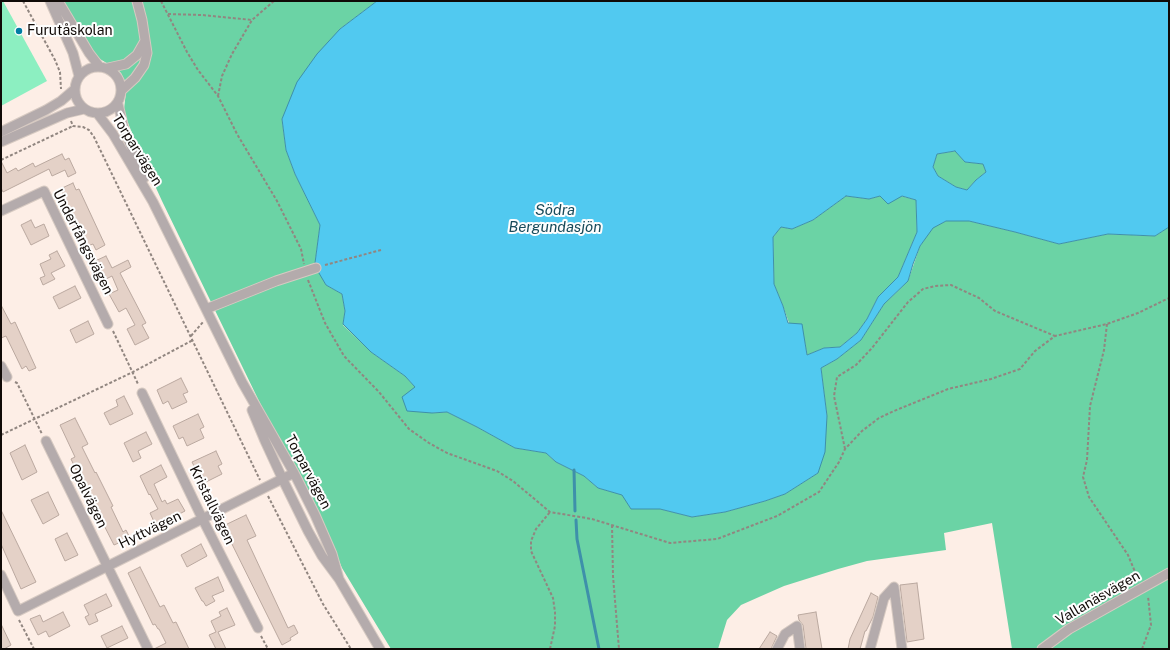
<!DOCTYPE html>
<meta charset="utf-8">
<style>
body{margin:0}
#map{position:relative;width:1170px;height:650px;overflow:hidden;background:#fdeee6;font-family:"Public Sans",sans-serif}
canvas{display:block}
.frame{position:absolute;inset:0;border:2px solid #100a07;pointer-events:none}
</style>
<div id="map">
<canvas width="1170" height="650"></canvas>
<div class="frame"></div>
</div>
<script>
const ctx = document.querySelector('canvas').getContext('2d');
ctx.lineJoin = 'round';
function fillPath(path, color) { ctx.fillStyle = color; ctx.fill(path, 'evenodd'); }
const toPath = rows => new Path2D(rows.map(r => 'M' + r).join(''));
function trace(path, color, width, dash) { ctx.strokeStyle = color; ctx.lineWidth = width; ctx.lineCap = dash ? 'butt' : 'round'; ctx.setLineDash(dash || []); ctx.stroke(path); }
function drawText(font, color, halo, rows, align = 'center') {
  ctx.font = font + ' "Public Sans",sans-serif'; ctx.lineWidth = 4; ctx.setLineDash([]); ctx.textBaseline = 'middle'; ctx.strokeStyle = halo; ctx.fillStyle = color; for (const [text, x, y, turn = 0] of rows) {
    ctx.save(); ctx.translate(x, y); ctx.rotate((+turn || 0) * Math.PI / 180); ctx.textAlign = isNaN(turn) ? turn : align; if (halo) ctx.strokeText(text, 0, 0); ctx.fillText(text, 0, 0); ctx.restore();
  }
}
const green = toPath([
 [1,1,3,1,47,81,1,106]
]);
const forest = toPath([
 [63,1,377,1,340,29,282,119,286,150,295,174,320,225,315,263,326,285,342,294,345,311,343,325,371,352,405,376,415,387,432,413,447,412,477,427,515,448,546,453,556,462,584,476,598,488,623,495,631,509,660,509,692,517,725,512,765,501,785,494,818,473,827,416,821,368,837,359,861,340,884,304,908,281,920,246,932,228,946,221,969,221,1015,232,1059,244,1108,234,1155,236,1169,227,1169,649,1012,649,992,523,944,533,946,550,867,561,838,569,784,586,759,597,741,605,727,620,718,649,391,649,342,568,322,519,304,482,274,432,162,201,141,155,126,118,124,109,126,92,125,82,121,73,118,70,100,59,94,53],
 [956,151,965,162,983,164,986,172,976,180,967,190,956,187,938,176,933,167,937,154],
 [846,196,869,199,880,196,901,196,916,200,917,232,898,277,878,297,867,319,857,333,840,347,824,348,807,355,805,343,789,323,783,306,774,284,773,237,781,227,792,229,813,220]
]);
const water = toPath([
 [377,1,1169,1,1169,227,1155,236,1108,234,1059,244,1015,232,969,221,946,221,933,228,920,246,913,264,908,281,884,304,861,340,837,359,821,368,827,416,825,452,818,473,785,494,765,501,725,512,692,517,660,509,631,509,622,495,598,488,584,476,556,462,546,453,515,448,477,427,447,412,432,413,407,411,402,397,415,387,405,376,371,352,343,324,345,311,342,294,326,285,316,268,315,263,320,225,295,174,286,150,282,119,297,82,317,54,340,29,377,1],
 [955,151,965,162,983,164,986,172,976,180,967,190,956,187,938,176,933,167,937,154,955,151],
 [846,196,869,199,880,196,888,204,902,196,916,200,917,232,898,277,878,297,867,319,857,333,840,347,824,348,807,355,802,324,788,323,783,306,774,284,773,237,781,227,792,229,813,220,846,196]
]);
const stream = toPath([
 [574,470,575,511],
 [576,520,577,539,599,649]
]);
const building = toPath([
 [62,154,65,160,69,158,76,173,68,177,65,170,52,176,49,169,3,192,1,188,1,161,7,173,16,168,18,171,33,163,35,167,62,154],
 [73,183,76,190,79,189,105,245,96,250,93,244,85,247,64,202,67,201,60,189,73,183],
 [31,220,35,228,44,224,49,236,31,245,21,225,31,220],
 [57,251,65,266,51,273,55,279,43,285,40,278,45,276,40,264,51,259,49,255,57,251],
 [106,256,112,268,128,260,131,267,120,273,146,323,142,325,149,338,135,345,127,329,135,325,126,308,119,312,109,294,118,290,112,276,102,281,93,262,106,256],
 [75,286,81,298,59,309,53,297,75,286],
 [1,305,11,324,15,322,36,368,29,371,26,366,22,369,6,336,1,338,1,305],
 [88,321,94,334,76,343,70,330,88,321],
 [181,378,188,392,183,394,187,402,172,409,168,401,163,404,157,390,181,378],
 [124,396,133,414,110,425,104,413,118,406,116,400,124,396],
 [198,414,204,427,200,429,204,438,187,446,183,437,179,439,173,426,198,414],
 [75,418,88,444,82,447,95,473,96,472,113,506,111,507,123,532,126,530,130,538,114,545,88,494,90,493,83,479,81,480,71,459,75,457,60,425,75,418],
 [146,432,152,444,138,451,141,458,133,462,124,443,146,432],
 [25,445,37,472,22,480,10,453,25,445],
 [216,451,222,464,218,466,222,474,206,482,202,474,199,476,192,462,216,451],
 [161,465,167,477,154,484,162,502,165,500,167,504,178,499,185,511,156,526,150,513,158,509,150,494,149,495,140,476,161,465],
 [48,492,59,515,43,524,31,500,48,492],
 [1,510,36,582,21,589,1,544,1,510],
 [246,515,256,536,247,540,288,628,294,625,298,633,290,638,291,640,282,645,223,526,246,515],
 [67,533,78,555,65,561,55,539,67,533],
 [201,544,207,556,187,567,181,555,201,544],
 [140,567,160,607,164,605,173,623,176,622,189,649,154,649,166,643,159,629,158,629,155,624,153,625,128,573,140,567],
 [218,577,224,591,212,596,215,601,206,606,203,601,202,601,195,588,218,577],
 [917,583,924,639,907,642,900,585,917,583],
 [871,593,878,597,873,617,866,631,865,631,860,649,848,649,850,639,871,593],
 [106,594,112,606,95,614,98,621,89,625,85,617,89,615,84,605,106,594],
 [227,608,235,625,218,632,226,649,216,649,209,635,216,632,211,621,221,616,219,612,227,608],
 [63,612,70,626,49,637,46,631,38,635,30,619,40,615,43,622,63,612],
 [816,612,822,649,806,649,803,625,799,620,798,615,816,612],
 [1,624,11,645,4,649,1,649,1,624],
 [122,626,128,638,107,648,101,636,122,626],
 [770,632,777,636,771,649,759,649,770,632]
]);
const path = toPath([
 [23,1,55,60,60,72,61,89],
 [161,1,187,52,198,70,218,96,237,134,277,201,301,249,304,264],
 [168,14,202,15,252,20],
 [218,96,222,76,232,54,252,20,274,1],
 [71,121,73,126,83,127,89,130,94,137,260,480],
 [1,160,73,126],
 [325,265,381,250],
 [308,280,325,323,344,356,379,392,409,429,429,443,447,453,497,471,513,481,550,512,592,519,670,543,717,539,777,516,819,492,839,462,845,449,862,431,879,418,894,411,948,389,991,379,1020,369,1035,351,1055,336,1107,324,1138,313,1169,298],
 [1107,324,1104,350,1090,406,1087,460,1083,477,1089,497,1128,555,1138,579],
 [113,331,138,384],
 [191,336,203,322],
 [15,382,17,383,42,434],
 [1,435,133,372,193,340],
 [845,449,834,396,837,377,856,365,872,348,908,302,923,289,935,286,951,285,979,298,995,311,1055,336],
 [268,496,323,604,351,649],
 [612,525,613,576,619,649],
 [19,620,34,649],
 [261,636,268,649],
 [550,649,555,626,555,612,553,598,531,551,531,541,536,529,550,512],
 [1142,649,1151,625,1148,596]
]);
const minor = toPath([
 [50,1,73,53,79,76],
 [58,1,89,53,99,66],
 '75 90a23 23 0 1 1 46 0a23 23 0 1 1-46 0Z',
 [108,68,126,64,137,55,145,41],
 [122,90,135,78,144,65,147,53,142,20,137,1],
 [118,104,124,129,144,178],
 [97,113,113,134,153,202,242,382,294,473,315,515,332,554,339,579],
 [1,132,46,110,61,101,75,89],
 [1,142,67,113,84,109],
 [1,211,44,191,108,324],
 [206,309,276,281,316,268],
 [1,366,7,377],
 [142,393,203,520,258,628],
 [252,410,265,441,283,480,308,531,322,556,339,579,380,649],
 [46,441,148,649],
 [1,575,18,611,294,473],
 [777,649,785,634,797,626,800,649],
 [870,649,884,598,894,587,902,649],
 [1042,649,1069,629,1169,573]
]);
const markers = [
 [19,31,4,"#027da4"]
];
const poiNames = [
 ["Furutåskolan",27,31]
];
const streetNames = [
 ["Torparvägen",137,150,58],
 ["Underfångsvägen",83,242,63],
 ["Torparvägen",308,472,62],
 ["Opalvägen",88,496,64],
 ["Kristallvägen",212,505,64],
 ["Hyttvägen",150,530,-26],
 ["Vallanäsvägen",1098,598,-30]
];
const waterNames = [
 ["Södra",555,210],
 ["Bergundasjön",555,227]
];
fillPath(green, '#8cefc1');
fillPath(forest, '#6bd3a5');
fillPath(water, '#51c9f0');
trace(water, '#3e90aa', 1);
trace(stream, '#3e90aa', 3);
fillPath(building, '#e4d1c7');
trace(building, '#baa89f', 1);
trace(minor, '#d7cac2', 11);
trace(path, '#918680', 2, [3, 2]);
trace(minor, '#b4abac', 9);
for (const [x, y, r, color] of markers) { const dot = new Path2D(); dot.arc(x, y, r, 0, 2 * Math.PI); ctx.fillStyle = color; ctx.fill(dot); trace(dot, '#fefefe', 1.5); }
drawText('14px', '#100a07', '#fefefe', poiNames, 'left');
drawText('14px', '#100a07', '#fefefe', streetNames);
drawText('italic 15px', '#184b5b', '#fefefe', waterNames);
</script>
